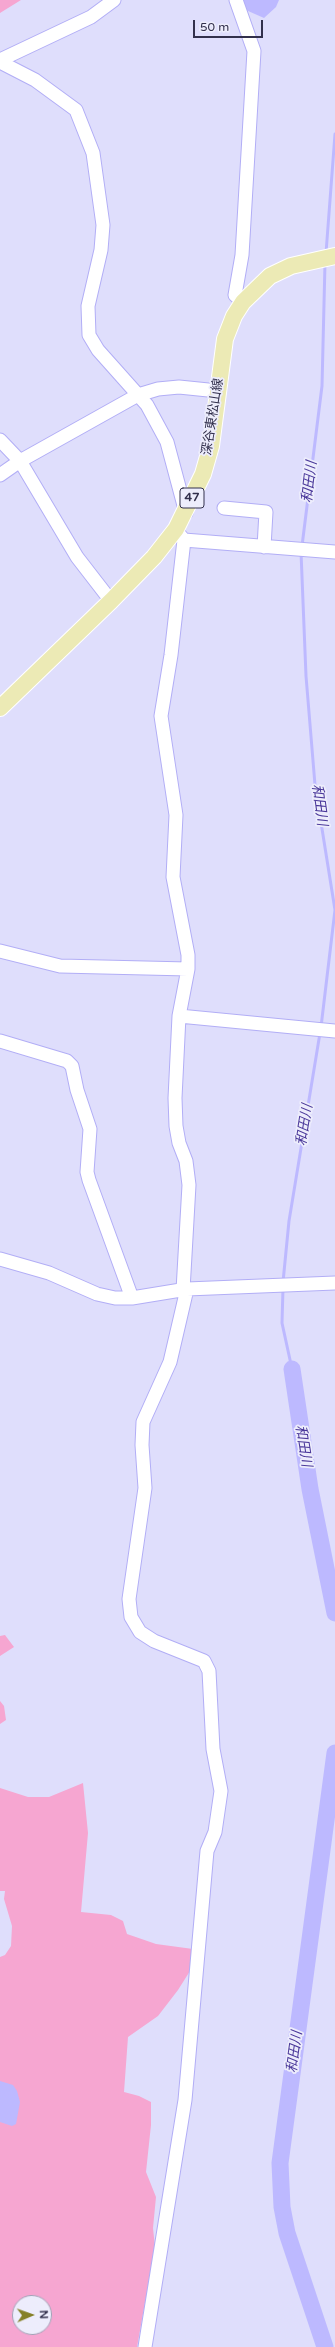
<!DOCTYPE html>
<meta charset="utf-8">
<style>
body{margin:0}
#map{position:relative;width:335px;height:2347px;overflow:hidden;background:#dfdefc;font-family:"Varela Round",sans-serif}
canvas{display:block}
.north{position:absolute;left:12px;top:2295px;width:40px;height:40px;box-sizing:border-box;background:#ededfc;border:1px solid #a2a1b6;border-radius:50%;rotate:88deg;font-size:11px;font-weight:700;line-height:16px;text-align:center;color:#32304c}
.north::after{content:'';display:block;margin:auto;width:14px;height:18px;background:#858028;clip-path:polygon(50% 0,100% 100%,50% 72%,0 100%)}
.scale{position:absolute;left:193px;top:20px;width:70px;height:18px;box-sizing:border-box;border:2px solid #32304c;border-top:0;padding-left:5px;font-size:12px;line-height:14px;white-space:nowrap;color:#32304c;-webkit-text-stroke:3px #ededfc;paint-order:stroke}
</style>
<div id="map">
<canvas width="335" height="2347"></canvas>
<div class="north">N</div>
<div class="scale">50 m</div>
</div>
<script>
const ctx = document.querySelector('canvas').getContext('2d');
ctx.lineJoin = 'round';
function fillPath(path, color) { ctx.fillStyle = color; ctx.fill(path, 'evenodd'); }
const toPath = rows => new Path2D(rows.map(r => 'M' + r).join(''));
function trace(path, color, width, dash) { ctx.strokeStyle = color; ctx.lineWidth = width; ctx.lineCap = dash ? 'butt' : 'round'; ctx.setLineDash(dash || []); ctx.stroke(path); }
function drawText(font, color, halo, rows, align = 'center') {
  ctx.font = font + ' "Varela Round","Noto Sans JP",sans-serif'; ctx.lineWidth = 3.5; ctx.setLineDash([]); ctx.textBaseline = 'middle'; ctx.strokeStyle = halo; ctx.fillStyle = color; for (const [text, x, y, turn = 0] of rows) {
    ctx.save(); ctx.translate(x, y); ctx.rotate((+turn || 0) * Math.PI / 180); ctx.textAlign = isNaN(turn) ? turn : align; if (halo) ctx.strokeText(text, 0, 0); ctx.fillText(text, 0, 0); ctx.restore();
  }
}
const green = toPath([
 [0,0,21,0,0,13],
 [5,1635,14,1647,0,1656,0,1636],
 [0,1701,4,1706,6,1720,0,1724],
 [83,1783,88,1833,81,1912,111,1915,123,1921,127,1934,156,1944,193,1949,190,1971,178,1990,158,2016,128,2037,124,2092,139,2096,151,2102,151,2125,146,2172,156,2197,153,2228,155,2247,137,2347,0,2347,0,1957,5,1955,11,1946,12,1926,4,1899,5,1891,0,1891,0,1788,28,1797,49,1797],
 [20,2303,44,2303,44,2327,20,2327]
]);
const water = toPath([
 [236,0,279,0,276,7,264,18,239,7],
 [0,2081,13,2085,17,2091,20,2102,16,2124,12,2126,0,2122]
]);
const stream = toPath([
 [326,253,335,134],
 [302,546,322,386,325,263],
 [301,552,306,676,315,785,335,910,321,1027],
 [283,1282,289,1221,320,1033],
 [283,1288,282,1323,292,1369]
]);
const river = toPath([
 [292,1369,310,1489,335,1613],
 [325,2347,287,2233,282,2207,280,2163,335,1753]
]);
const minor = toPath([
 [236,0,254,51,242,255,235,295,243,302],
 [0,60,91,17,114,0],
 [0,62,35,80,76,110,93,153,103,225,101,250,88,306,89,335,98,350,147,405,167,442,186,513],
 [0,440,20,461,77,557,111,601],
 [0,475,20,461,138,395,158,389,179,387,218,391],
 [224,508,266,512,264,547],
 [179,534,184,540,335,552],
 [0,951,60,966,188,969],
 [179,1016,335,1031],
 [0,1041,67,1061,72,1066,77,1090,90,1129,87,1172,89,1180,132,1298],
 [0,1259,49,1273,97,1294,115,1298,132,1298,187,1289,335,1283],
 [183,1290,189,1185,186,1161,179,1143,176,1126,175,1098,179,1016,188,969,188,955,173,877,176,815,161,716,171,655,184,540],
 [145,2347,185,2100,207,1851,215,1832,221,1791,213,1749,209,1671,204,1661,154,1641,140,1632,131,1617,129,1599,145,1488,142,1445,143,1422,170,1362,187,1289]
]);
const major = toPath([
 [0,708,111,601,154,557,176,529,203,474,211,446,225,339,234,316,243,302,270,276,291,266,335,256]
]);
const shields = [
 [192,498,24]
];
const shieldNames = [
 ["47",192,498]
];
const streetNames = [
 ["深谷東松山線",213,417,-81]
];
const waterNames = [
 ["和田川",310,482,-83],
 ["和田川",319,805,82],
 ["和田川",305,1125,-81],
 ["和田川",303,1446,81],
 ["和田川",295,2052,-82]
];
fillPath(green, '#f6a6d1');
fillPath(water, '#bdb9ff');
trace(stream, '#bdb9ff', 3);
trace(river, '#bdb9ff', 17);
trace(minor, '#b2aef6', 15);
trace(major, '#fff', 18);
trace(minor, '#fff', 13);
trace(major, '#eceab5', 16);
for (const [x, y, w] of shields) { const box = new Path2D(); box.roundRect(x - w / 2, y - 10, w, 20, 3); ctx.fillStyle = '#ededfc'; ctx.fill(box); trace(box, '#32304c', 1); }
drawText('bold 12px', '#32304c', null, shieldNames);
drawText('13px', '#32304c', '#ededfc', streetNames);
drawText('italic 14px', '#4a389a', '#ededfc', waterNames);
</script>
